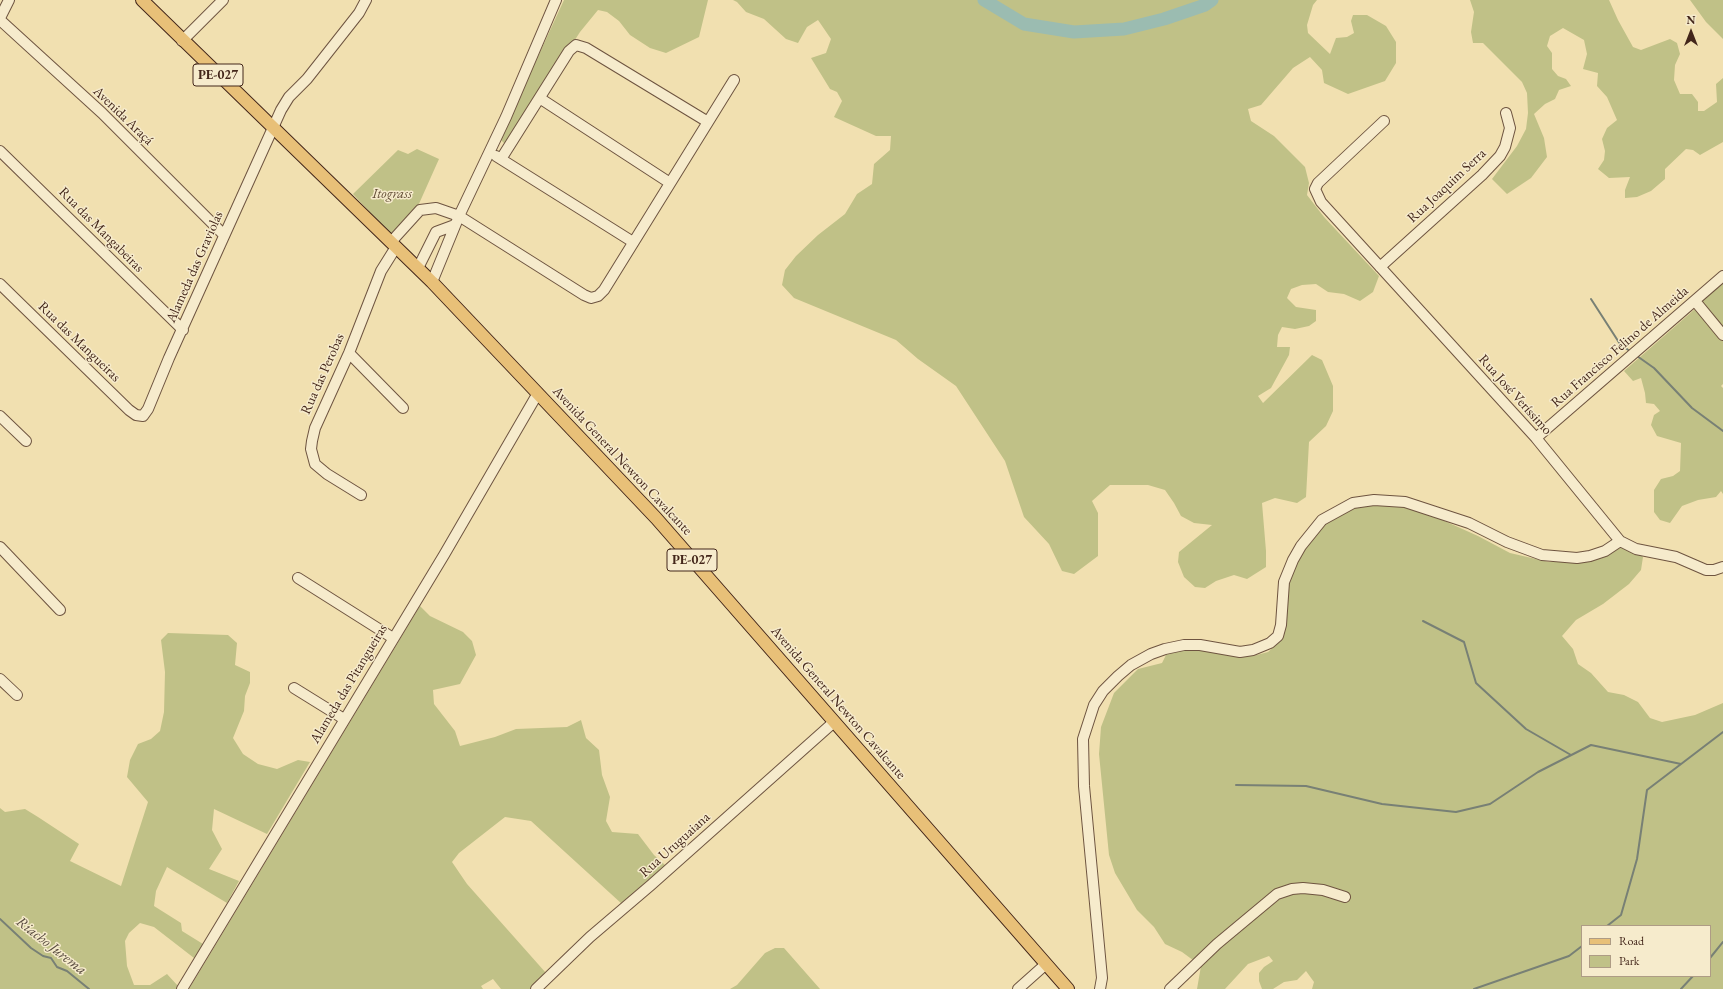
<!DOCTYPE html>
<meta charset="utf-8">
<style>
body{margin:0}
#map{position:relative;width:1723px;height:989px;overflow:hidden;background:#f1e0b0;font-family:"EB Garamond",serif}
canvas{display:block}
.legend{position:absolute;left:1581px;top:925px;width:130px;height:52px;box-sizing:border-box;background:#f6ebcc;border:1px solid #ae9c85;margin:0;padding:5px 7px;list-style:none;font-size:12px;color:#43261a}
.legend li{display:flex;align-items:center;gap:8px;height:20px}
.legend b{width:20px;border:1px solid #ae9c85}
.north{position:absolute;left:1671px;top:12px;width:40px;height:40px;-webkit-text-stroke:3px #f6ebcc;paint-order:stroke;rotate:0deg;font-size:11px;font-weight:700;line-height:16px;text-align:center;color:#43261a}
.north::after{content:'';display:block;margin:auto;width:14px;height:18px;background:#43261a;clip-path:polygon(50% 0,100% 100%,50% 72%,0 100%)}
</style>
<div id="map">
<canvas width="1723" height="989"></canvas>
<ul class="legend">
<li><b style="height:5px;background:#e8c078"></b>Road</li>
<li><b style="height:11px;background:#c0c187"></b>Park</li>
</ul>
<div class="north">N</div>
</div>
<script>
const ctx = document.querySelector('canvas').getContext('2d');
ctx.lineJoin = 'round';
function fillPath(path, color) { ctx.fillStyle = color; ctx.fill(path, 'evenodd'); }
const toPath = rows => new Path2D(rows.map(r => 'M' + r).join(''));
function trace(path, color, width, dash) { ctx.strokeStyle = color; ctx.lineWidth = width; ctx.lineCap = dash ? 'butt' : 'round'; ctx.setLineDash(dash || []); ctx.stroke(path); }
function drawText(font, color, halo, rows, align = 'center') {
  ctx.font = font + ' "EB Garamond",serif'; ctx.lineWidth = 3; ctx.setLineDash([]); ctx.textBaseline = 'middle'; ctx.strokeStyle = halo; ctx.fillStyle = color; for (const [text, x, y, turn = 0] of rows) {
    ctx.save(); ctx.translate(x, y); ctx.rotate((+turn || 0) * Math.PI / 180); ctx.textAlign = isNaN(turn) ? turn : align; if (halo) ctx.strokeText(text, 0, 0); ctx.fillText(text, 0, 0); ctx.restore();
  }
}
const green = toPath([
 [564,0,708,0,699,37,666,53,650,48,630,35,619,21,607,12,598,10,580,32,508,144,505,144,500,139],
 [733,0,1317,0,1313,5,1307,25,1308,33,1330,54,1336,38,1347,37,1354,33,1351,21,1353,15,1367,15,1386,26,1396,42,1396,63,1385,81,1348,94,1324,83,1322,70,1310,57,1293,68,1261,105,1248,109,1251,121,1274,136,1305,167,1309,183,1307,195,1324,217,1379,276,1373,292,1360,301,1344,294,1328,292,1316,284,1302,285,1291,289,1287,298,1296,307,1316,310,1316,321,1309,326,1295,329,1282,327,1278,335,1277,347,1290,347,1289,355,1271,388,1258,396,1263,403,1312,355,1322,360,1333,386,1333,411,1326,426,1309,442,1306,497,1297,503,1275,498,1262,503,1266,551,1266,567,1247,579,1234,575,1216,581,1205,588,1195,587,1184,577,1178,562,1179,552,1212,525,1194,523,1181,516,1174,503,1165,490,1148,485,1110,485,1092,501,1098,513,1098,556,1074,574,1062,571,1049,544,1024,517,1005,461,956,386,918,359,896,340,794,298,782,285,785,270,796,256,818,235,845,214,857,194,872,184,874,164,890,150,891,136,876,136,834,117,842,101,837,92,830,89,811,58,826,53,831,39,818,20,807,27,798,43,786,39,764,19,746,12,737,2],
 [1470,0,1609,0,1618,20,1633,47,1641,50,1670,39,1677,43,1680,54,1675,65,1674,80,1680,94,1692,94,1698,102,1698,111,1704,111,1717,102,1716,84,1723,78,1723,142,1700,155,1693,150,1686,149,1665,169,1665,179,1651,191,1637,197,1625,198,1625,190,1630,177,1609,178,1598,169,1604,160,1605,151,1602,139,1607,128,1617,120,1607,97,1597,86,1598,73,1583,69,1587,54,1584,40,1563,28,1550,36,1547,46,1552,53,1552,69,1558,76,1566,79,1571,86,1559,90,1555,99,1545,104,1534,114,1544,138,1547,157,1531,178,1507,194,1492,179,1517,146,1526,129,1528,113,1527,93,1522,82,1483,43,1473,43,1471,32,1474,12],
 [1690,0,1723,0,1723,39,1706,22],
 [417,149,439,159,418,206,391,235,353,194,398,150,408,154],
 [1723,279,1723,384,1721,386,1723,388,1723,494,1721,491,1716,497,1698,500,1682,506,1670,523,1660,520,1654,512,1654,490,1661,479,1673,476,1680,471,1681,443,1657,436,1651,425,1654,415,1660,411,1654,404,1646,403,1645,393,1641,378,1633,381,1624,371,1695,309,1704,297],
 [1375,504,1395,505,1418,509,1478,536,1510,553,1549,562,1576,562,1602,558,1622,547,1628,548,1633,553,1640,554,1643,557,1641,570,1629,584,1603,604,1576,620,1562,636,1573,649,1578,664,1591,673,1608,692,1624,695,1638,702,1650,718,1662,722,1695,715,1723,703,1723,989,1312,989,1314,982,1306,971,1297,980,1284,982,1273,989,1262,989,1259,981,1259,973,1264,967,1273,961,1269,956,1248,964,1225,989,1197,989,1201,966,1182,952,1165,944,1154,927,1137,910,1115,873,1109,855,1099,754,1101,727,1114,693,1138,669,1162,663,1167,653,1192,649,1240,656,1253,656,1268,652,1276,645,1282,636,1286,586,1305,546,1319,529,1337,515,1355,508],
 [1582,926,1710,926,1710,976,1582,976],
 [420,606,430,616,463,632,472,641,476,655,460,684,433,690,434,704,455,731,460,746,495,737,516,729,567,727,581,720,586,738,599,750,602,775,610,797,606,821,612,832,638,834,654,855,665,865,622,904,531,821,505,817,459,853,452,862,467,884,546,973,532,989,501,989,493,979,481,986,483,989,189,989],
 [168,633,228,635,237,643,235,665,250,672,250,683,245,696,244,711,233,738,243,754,258,764,277,769,298,760,310,762,267,834,214,809,212,830,222,849,209,869,239,881,227,903,167,867,156,891,154,906,181,923,182,931,203,944,194,958,154,927,140,923,129,933,125,941,127,966,134,985,150,985,167,974,178,986,183,989,0,989,0,808,5,812,25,809,38,817,79,844,70,861,121,886,148,802,127,777,130,760,138,744,151,739,160,731,164,712,165,672,161,640],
 [775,948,784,948,820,989,730,989,737,985,765,953]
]);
const stream = toPath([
 [1591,299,1620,344,1631,352],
 [1637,356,1654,368,1692,408,1723,431],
 [1423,621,1464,642,1476,683,1526,729,1571,755],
 [1236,785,1306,786,1382,804,1456,812,1490,804,1538,772,1591,745,1681,764],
 [0,919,31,948,43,956,51,958,57,967,67,971,89,989],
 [1607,926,1621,915,1637,859,1647,790,1723,732],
 [1710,958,1723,942],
 [1474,989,1569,956,1582,946],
 [1681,989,1693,976]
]);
const river = toPath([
 [984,0,1024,24,1074,32,1124,29,1164,19,1205,5,1212,0]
]);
const minor = toPath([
 [0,18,9,0],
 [0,20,102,113,224,235],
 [182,41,223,0],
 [541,99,670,183],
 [1384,121,1318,183,1315,189,1321,202,1536,438,1620,541,1636,549,1676,557,1706,570,1714,570,1723,567],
 [0,151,183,330],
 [496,156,633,242],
 [501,159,569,51,576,45,586,48,708,122],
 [391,242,420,210,436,208,459,216,584,295,591,298,598,296,604,290,734,80],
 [1380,267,1482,175,1500,156,1505,147,1510,128,1506,113],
 [418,268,436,232,455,225],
 [432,282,459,216,506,117,556,0],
 [0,284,129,410,136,415,143,416,148,409,169,358,281,110,289,97,307,79,359,13,366,0],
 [1695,301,1723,335],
 [349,353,403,408],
 [0,416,26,441],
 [1536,438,1723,276],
 [361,495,327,474,315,464,311,449,312,441,315,428,349,353,381,271,396,247],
 [0,547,60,610],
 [298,578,393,638],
 [0,679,17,695],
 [294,688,344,719],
 [182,989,444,555,538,393],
 [536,989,590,937,651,885,834,722],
 [1018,989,1046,964],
 [1100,989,1102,978,1084,786,1083,739,1094,705,1103,691,1118,676,1131,665,1151,654,1165,649,1184,645,1200,645,1240,652,1253,650,1270,643,1278,636,1281,625,1284,582,1293,560,1301,546,1322,520,1353,503,1374,500,1405,502,1469,523,1507,542,1542,555,1577,558,1590,556,1605,551,1620,541],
 [1170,989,1217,944,1277,894,1292,889,1303,888,1323,890,1345,897]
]);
const major = toPath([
 [142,0,432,282,601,460,656,518,1068,989]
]);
const shields = [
 [218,75,50],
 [692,560,50]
];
const shieldNames = [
 ["PE-027",218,75],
 ["PE-027",692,560]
];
const streetNames = [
 ["Avenida Araçá",123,116,44],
 ["Rua Joaquim Serra",1447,186,-43],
 ["Rua das Mangabeiras",101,230,45],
 ["Alameda das Graviolas",195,267,-66],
 ["Rua das Mangueiras",79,342,44],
 ["Rua Francisco Felino de Almeida",1620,347,-41],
 ["Rua das Perobas",323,374,-66],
 ["Rua José Veríssimo",1515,395,48],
 ["Avenida General Newton Cavalcante",622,461,47],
 ["Alameda das Pitangueiras",349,684,-59],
 ["Avenida General Newton Cavalcante",838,703,49],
 ["Rua Uruguaiana",675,845,-42]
];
const parkNames = [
 ["Itograss",392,194]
];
const waterNames = [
 ["Riacho Jurema",51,946,38]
];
fillPath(green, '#c0c187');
trace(stream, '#788075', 2);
trace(river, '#9bbcb1', 13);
trace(minor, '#6e5440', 12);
trace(major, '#43261a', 14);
trace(minor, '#f6ebcc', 10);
trace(major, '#e8c078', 12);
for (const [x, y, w] of shields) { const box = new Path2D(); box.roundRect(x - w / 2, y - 11, w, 22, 3); ctx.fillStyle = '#f6ebcc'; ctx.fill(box); trace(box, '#43261a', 1); }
drawText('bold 13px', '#43261a', null, shieldNames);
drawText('14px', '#43261a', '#f6ebcc', streetNames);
drawText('italic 14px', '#624d35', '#f6ebcc', parkNames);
drawText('italic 15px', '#594c40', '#f6ebcc', waterNames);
</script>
